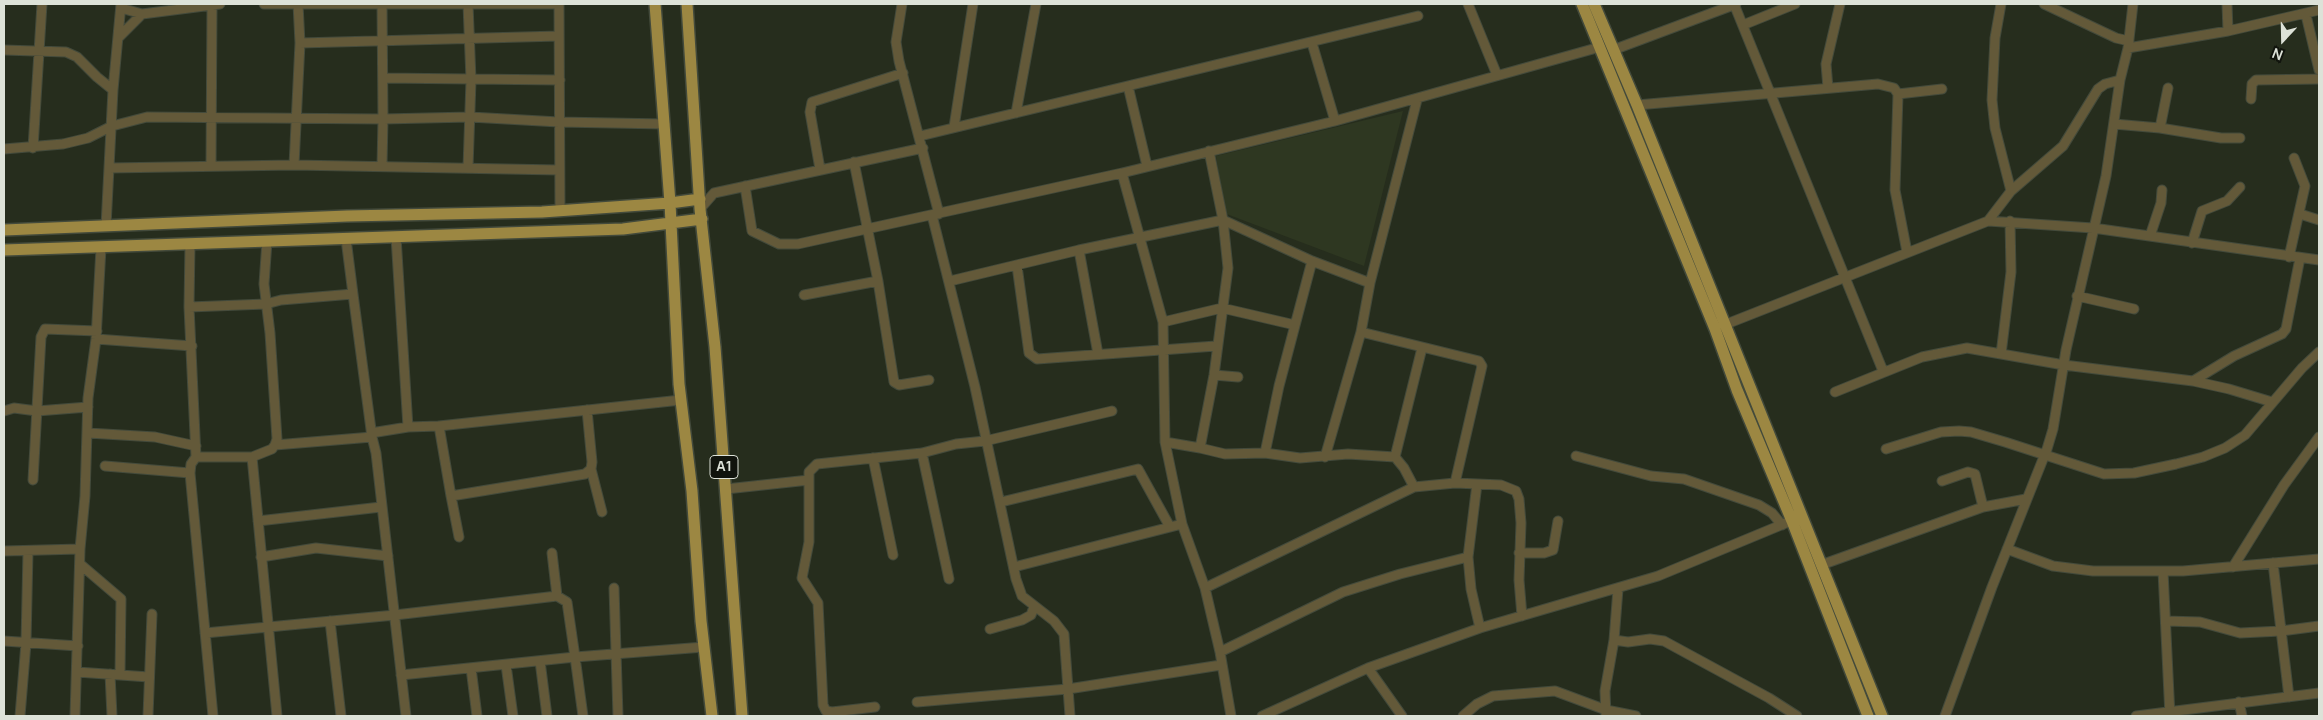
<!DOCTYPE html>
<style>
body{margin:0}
#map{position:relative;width:2323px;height:720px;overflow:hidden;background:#262d1d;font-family:Manrope,sans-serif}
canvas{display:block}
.frame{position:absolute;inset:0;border:5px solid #dde2d8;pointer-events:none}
.north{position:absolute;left:2258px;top:15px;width:50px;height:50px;-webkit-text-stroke:4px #11140d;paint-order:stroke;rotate:201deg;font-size:14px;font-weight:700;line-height:20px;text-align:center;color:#dde2d8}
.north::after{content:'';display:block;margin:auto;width:18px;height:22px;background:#dde2d8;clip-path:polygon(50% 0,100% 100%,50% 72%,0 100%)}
</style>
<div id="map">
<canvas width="2323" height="720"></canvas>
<div class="frame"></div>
<div class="north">N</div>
</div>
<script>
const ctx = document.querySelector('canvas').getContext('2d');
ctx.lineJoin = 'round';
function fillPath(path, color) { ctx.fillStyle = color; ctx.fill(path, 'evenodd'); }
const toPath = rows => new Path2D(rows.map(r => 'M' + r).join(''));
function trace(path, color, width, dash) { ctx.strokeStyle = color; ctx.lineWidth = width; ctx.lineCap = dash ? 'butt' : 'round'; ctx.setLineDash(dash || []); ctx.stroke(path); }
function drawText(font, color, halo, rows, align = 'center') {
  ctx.font = font + ' Manrope,sans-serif'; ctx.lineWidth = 4; ctx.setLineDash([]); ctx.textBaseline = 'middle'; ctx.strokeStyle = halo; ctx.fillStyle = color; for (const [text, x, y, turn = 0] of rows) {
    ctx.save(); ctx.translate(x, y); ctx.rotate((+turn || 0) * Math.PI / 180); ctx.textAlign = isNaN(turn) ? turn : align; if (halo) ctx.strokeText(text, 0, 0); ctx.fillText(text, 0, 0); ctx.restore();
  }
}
const built = toPath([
 [1403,111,1364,266,1224,213,1216,156]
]);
const minor = toPath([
 [264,4,559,4],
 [382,4,383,119,470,117,559,122,665,124],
 [559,4,560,211],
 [902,4,896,42,899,61,939,214],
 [1468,4,1497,75],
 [1734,4,1883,371],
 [2001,4,1995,38,1992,100,1995,128,2011,191],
 [2044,4,2116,38,2129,41],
 [2227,4,2228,31],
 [121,8,142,14,220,4],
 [2306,15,2319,70],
 [1743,25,1795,4],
 [118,38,142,14],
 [300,43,559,36],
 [1312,43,1335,121],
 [2128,48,2228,31,2319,10],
 [4,50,66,52,77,57,97,77,113,90],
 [1613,50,1736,4],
 [383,78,560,80],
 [1128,86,1147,166],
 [1828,88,1826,64,1840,4],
 [1898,94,1942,89],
 [2251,99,2252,84,2256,80,2319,79],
 [1637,105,1878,84,1894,88,1898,94,1895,190,1907,252],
 [1016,113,1036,4],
 [2114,124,2160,128,2221,138,2240,138],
 [954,127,973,4],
 [2160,128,2168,88],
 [920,136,1418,16],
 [33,148,42,4],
 [4,149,63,144,88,138,112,126,147,117,383,119,382,166],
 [854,162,878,281,894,382,899,385,929,380],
 [294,165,300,43,298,4],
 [211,166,212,4],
 [109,168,294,165,559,170],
 [468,168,471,80,468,4],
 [820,169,810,112,812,102,903,73],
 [1122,173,1163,322,1165,442,1200,448,1225,454,1265,453,1300,458,1348,454,1395,457],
 [745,186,752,231,779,244,798,244,1122,173,1335,121,1600,47],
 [700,209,714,193,923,148],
 [2300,214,2319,220],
 [932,215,975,387,1016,579,1022,596,1054,621,1064,634,1070,716],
 [1988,221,2093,228,2319,260],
 [106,226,113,90,121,4],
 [2150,236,2161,203,2162,190],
 [396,237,408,427],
 [2192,243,2202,211,2227,201,2240,187],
 [190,244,189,307,196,457],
 [1079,250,1098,354],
 [2289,257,2305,186,2294,158],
 [1017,266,1029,353,1037,359,1216,346],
 [950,281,1079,250,1223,220,1312,261,1370,283,1417,100],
 [353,294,372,437,376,453,406,716],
 [804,295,878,281],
 [2077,296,2134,309],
 [189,307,266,304,281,300,353,294,346,239],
 [1163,322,1222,308,1295,325],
 [1724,325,1988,221,2011,191,2063,146,2098,89,2105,84,2120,80],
 [96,339,192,346],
 [2001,354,2011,272,2010,221],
 [1214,375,1238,377],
 [2193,381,2234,356,2282,334,2286,329,2300,258],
 [1835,392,1922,357,1967,348,2064,365,2193,381,2229,389,2272,402],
 [4,411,14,408,37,411,88,407],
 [439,426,451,496,585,474,591,469,592,462,587,410],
 [88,433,155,437,196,446],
 [371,433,408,427,439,426,681,400],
 [1165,442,1182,524,1205,588],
 [275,445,372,437],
 [1200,448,1214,375,1228,268,1223,220,1209,151],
 [1886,449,1941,432,1959,431,1971,432,2005,442,2104,474,2134,473,2176,464,2203,457,2225,448,2245,435,2302,368,2319,352],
 [922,453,949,579],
 [1265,453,1279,386,1312,261],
 [1576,456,1651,476,1684,479,1759,505,1772,513,1782,525],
 [252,457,277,716],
 [1325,457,1361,332,1370,283],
 [873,458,893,555],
 [105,466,190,473],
 [591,469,602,512],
 [33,480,41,337,45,329,97,331],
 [809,480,809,542,802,578,818,603,823,705,826,711,832,712,875,707],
 [1942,481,1968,472,1975,474,1983,507],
 [1455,483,1501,485,1516,491,1519,499,1521,523,1519,580,1522,616],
 [1414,487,1404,468,1395,457,1422,348],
 [726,489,809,480,809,472,817,464,922,453,956,444,985,441,1112,411],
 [451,496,459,537],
 [1001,502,1138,469,1170,527],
 [258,521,381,507],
 [2007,549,2053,566,2093,571,2183,571,2319,559],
 [4,551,80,549],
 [552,553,557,596],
 [1519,553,1544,553,1553,550,1558,521],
 [261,557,316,548,388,556],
 [1468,557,1477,484],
 [2273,563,2289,697],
 [80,564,121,599,120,674],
 [1821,565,1983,507,2026,499],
 [1014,567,1182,524],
 [2233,567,2284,485,2319,437],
 [2163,571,2170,716],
 [614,588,618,716],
 [1618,589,1614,640,1628,642,1650,639,1664,641,1769,698,1797,716],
 [330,621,341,716],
 [2166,621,2200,622,2240,633,2281,631,2319,626],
 [990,629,1022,620,1031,615,1034,607],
 [205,633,395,615,557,596,567,602,575,657,401,675],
 [4,641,78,646],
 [1220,652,1343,592,1400,574,1468,557,1471,589,1480,628],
 [540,661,547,716],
 [506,665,513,716],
 [471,668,477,716],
 [1368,668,1402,716],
 [77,672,149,677],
 [110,674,112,716],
 [917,702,1068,689,1221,665],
 [2239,702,2242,716],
 [20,716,26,643,28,551],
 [75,716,80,549,85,496,88,398,96,339,101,248],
 [148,716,152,614],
 [213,716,190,473,191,464,196,457,252,457,272,449,275,445,277,439,270,333,264,284,267,241],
 [583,716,575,657,704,647],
 [1231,716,1220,652,1205,588,1414,487,1455,483,1482,366,1479,361,1471,359,1361,332],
 [1262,716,1368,668,1480,628,1658,576,1798,518],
 [1463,716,1477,704,1493,696,1555,691,1606,710,1636,716],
 [1606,716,1605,691,1614,640],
 [1945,716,1992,587,2047,449,2053,429,2066,350,2106,176,2120,80,2128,48,2133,4],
 [2136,716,2319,693]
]);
const major = toPath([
 [655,4,670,203,679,384,692,491,701,621,712,716],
 [687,4,700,209,715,347,742,716],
 [1582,4,1715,329,1737,390,1792,521,1868,716],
 [1594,4,1637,105,1882,716],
 [4,230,347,216,542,212,670,203,700,199],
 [4,250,623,229,702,219]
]);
const shields = [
 [724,467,28]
];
const shieldNames = [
 ["A1",724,467]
];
fillPath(built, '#2e3721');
trace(minor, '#434a3b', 11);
trace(major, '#434a3b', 14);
trace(minor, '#635939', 9);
trace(major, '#9c8742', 11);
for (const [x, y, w] of shields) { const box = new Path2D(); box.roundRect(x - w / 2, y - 11.5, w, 23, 4); ctx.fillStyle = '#11140d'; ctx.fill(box); trace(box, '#dde2d8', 1); }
drawText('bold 14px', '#dde2d8', null, shieldNames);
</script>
